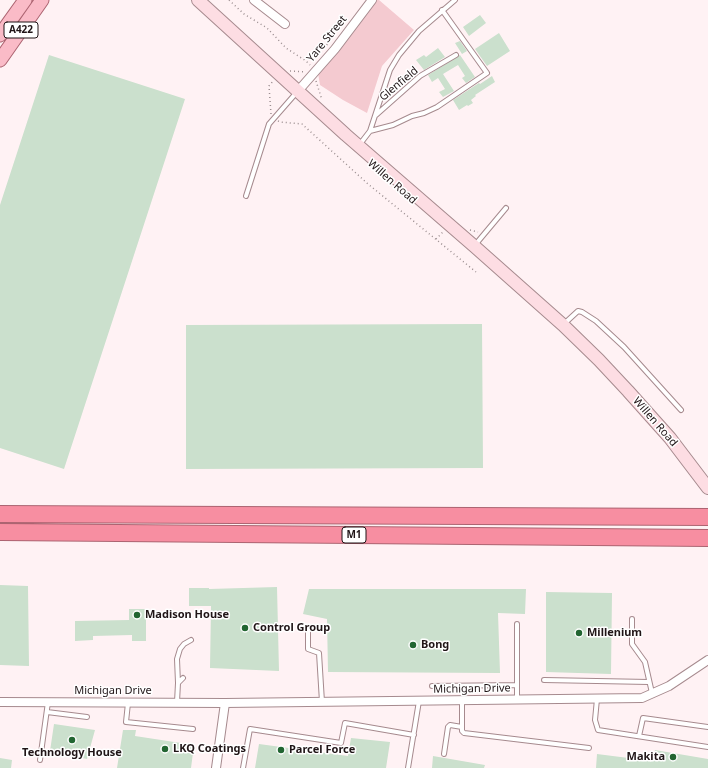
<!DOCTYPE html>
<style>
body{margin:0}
canvas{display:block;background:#fff2f4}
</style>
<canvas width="708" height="768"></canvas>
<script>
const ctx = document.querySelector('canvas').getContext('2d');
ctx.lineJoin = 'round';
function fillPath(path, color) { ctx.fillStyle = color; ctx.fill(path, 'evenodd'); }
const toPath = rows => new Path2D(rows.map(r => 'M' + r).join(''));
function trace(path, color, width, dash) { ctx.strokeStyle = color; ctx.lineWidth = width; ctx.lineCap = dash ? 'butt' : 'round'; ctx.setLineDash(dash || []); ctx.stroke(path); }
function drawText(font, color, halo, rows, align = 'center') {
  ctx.font = font + ' "Noto Sans",sans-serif'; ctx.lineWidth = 3; ctx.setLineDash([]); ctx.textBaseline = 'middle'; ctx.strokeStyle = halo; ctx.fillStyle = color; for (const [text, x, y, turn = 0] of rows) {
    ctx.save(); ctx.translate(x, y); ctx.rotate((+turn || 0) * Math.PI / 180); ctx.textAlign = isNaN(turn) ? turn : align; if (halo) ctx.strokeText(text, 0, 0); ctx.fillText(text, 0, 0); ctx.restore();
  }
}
const green = toPath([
 [376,0,379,0,414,30,382,66,367,113,343,100,320,85,318,73]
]);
const building = toPath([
 [480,15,486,23,469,36,463,27],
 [499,33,510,51,487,66,475,49],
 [460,41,467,51,462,54,455,43],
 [438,48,445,57,424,70,416,60,424,55,426,57],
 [49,55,185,99,64,469,0,448,0,205],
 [460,55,475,77,466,83,462,78,465,76,458,65,443,74,454,91,443,97,439,92,445,89,438,78,432,82,428,75],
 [492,76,495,82,475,95,476,96,471,100,473,103,468,106,467,105,459,110,453,100,479,83,480,84],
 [482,324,483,468,186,469,186,325],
 [0,585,28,586,29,666,0,665],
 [277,587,279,671,210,668,211,606,189,606,189,588,209,588,209,589],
 [309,589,526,589,525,614,498,613,500,673,328,672,327,619,303,614],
 [546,592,612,593,611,674,546,672],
 [129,609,146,609,146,641,132,641,132,635,93,636,93,640,75,641,75,621,129,620],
 [54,724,95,730,87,759,50,751],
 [123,730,136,730,135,736,194,745,191,768,117,768],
 [351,738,390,742,386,768,255,768,259,744,348,756],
 [655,750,708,759,708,768,596,768,597,754,652,761],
 [433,756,485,765,484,768,432,768],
 [0,758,12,760,11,768,0,768]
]);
const path = toPath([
 [229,0,244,14,267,28,286,48,306,61,310,65],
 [324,48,332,39],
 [290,71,306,72],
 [316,81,322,100],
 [271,114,269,86,273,81],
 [278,121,280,122,302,124,368,184,476,272],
 [470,230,478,232],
 [436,239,443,232]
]);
const lane = toPath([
 [376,115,420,76,456,55],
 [370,131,393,125,412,116,424,113,437,107,487,73,442,10],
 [360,144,370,131,390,70,399,55,419,31,455,0],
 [246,196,269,124,297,92],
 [475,245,506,208],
 [565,323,578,311,582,312,596,321,624,347,681,410],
 [632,619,632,644,645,662,652,693],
 [308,628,308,649,319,653,322,702],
 [544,680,649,682],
 [178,683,177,659,180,649,184,644,191,640],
 [432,686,517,685],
 [517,699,517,624],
 [597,699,595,720,598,730,708,747],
 [462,700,462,731,464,733,589,748],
 [177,702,178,683,183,678],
 [128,703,126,722,193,729],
 [47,712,87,717],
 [639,736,643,718,708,727],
 [444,754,448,727,450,725,462,727],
 [40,760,48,702],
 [243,768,250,729,341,743,345,723,414,735],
 [408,768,419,701]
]);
const street = toPath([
 [254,0,285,24],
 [298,91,335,49,372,0],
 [0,702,225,703,642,698,669,686,708,660],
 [216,768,225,703]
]);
const secondary = toPath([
 [198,0,346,135,474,246,563,325,599,360,628,391,670,438,708,488]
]);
const primary = toPath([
 [0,35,25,0],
 [0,60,42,0]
]);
const highway = toPath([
 [0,514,708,517],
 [0,532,708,538]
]);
const markers = [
 [137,615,4,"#216531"],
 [245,628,4,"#216531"],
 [579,633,4,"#216531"],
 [413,645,4,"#216531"],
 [72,740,4,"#216531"],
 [165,749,4,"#216531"],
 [281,750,4,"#216531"],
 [673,757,4,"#216531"]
];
const shields = [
 [21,30,34],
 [354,535,24]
];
const shieldNames = [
 ["A422",21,30],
 ["M1",354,535]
];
const streetNames = [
 ["Yare Street",327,39,-51],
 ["Glenfield",399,84,-40],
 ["Willen Road",392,182,41],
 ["Willen Road",655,422,49],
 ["Michigan Drive",472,689,-1],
 ["Michigan Drive",113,691]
];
const poiNames = [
 ["Madison House",145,615],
 ["Control Group",253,628],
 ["Millenium",587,633],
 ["Bong",421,645],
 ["LKQ Coatings",173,749],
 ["Parcel Force",289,750],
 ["Technology House",72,753,"center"],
 ["Makita",665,757,"right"]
];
fillPath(green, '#f4cad0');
fillPath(building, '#cbe0cd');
trace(lane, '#a68a8e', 6);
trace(street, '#a68a8e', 10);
trace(secondary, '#a68a8e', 14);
trace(primary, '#ac6471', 15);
trace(highway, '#ac6471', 18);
trace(path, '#9c8f91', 1.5, [1, 3]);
trace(lane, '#fff', 4);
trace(street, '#fff', 8);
trace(secondary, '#fddde3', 12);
trace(primary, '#fabbc7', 13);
trace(highway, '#f78ea1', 16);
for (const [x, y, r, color] of markers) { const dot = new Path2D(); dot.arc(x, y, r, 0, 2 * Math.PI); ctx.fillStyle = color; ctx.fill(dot); trace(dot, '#fff', 1.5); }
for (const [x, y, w] of shields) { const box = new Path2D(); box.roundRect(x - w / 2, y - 8, w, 16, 3); ctx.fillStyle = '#fff'; ctx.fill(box); trace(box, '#201517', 1); }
drawText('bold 10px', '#201517', null, shieldNames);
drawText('11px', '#201517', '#fff', streetNames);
drawText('bold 11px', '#201517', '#fff', poiNames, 'left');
</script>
